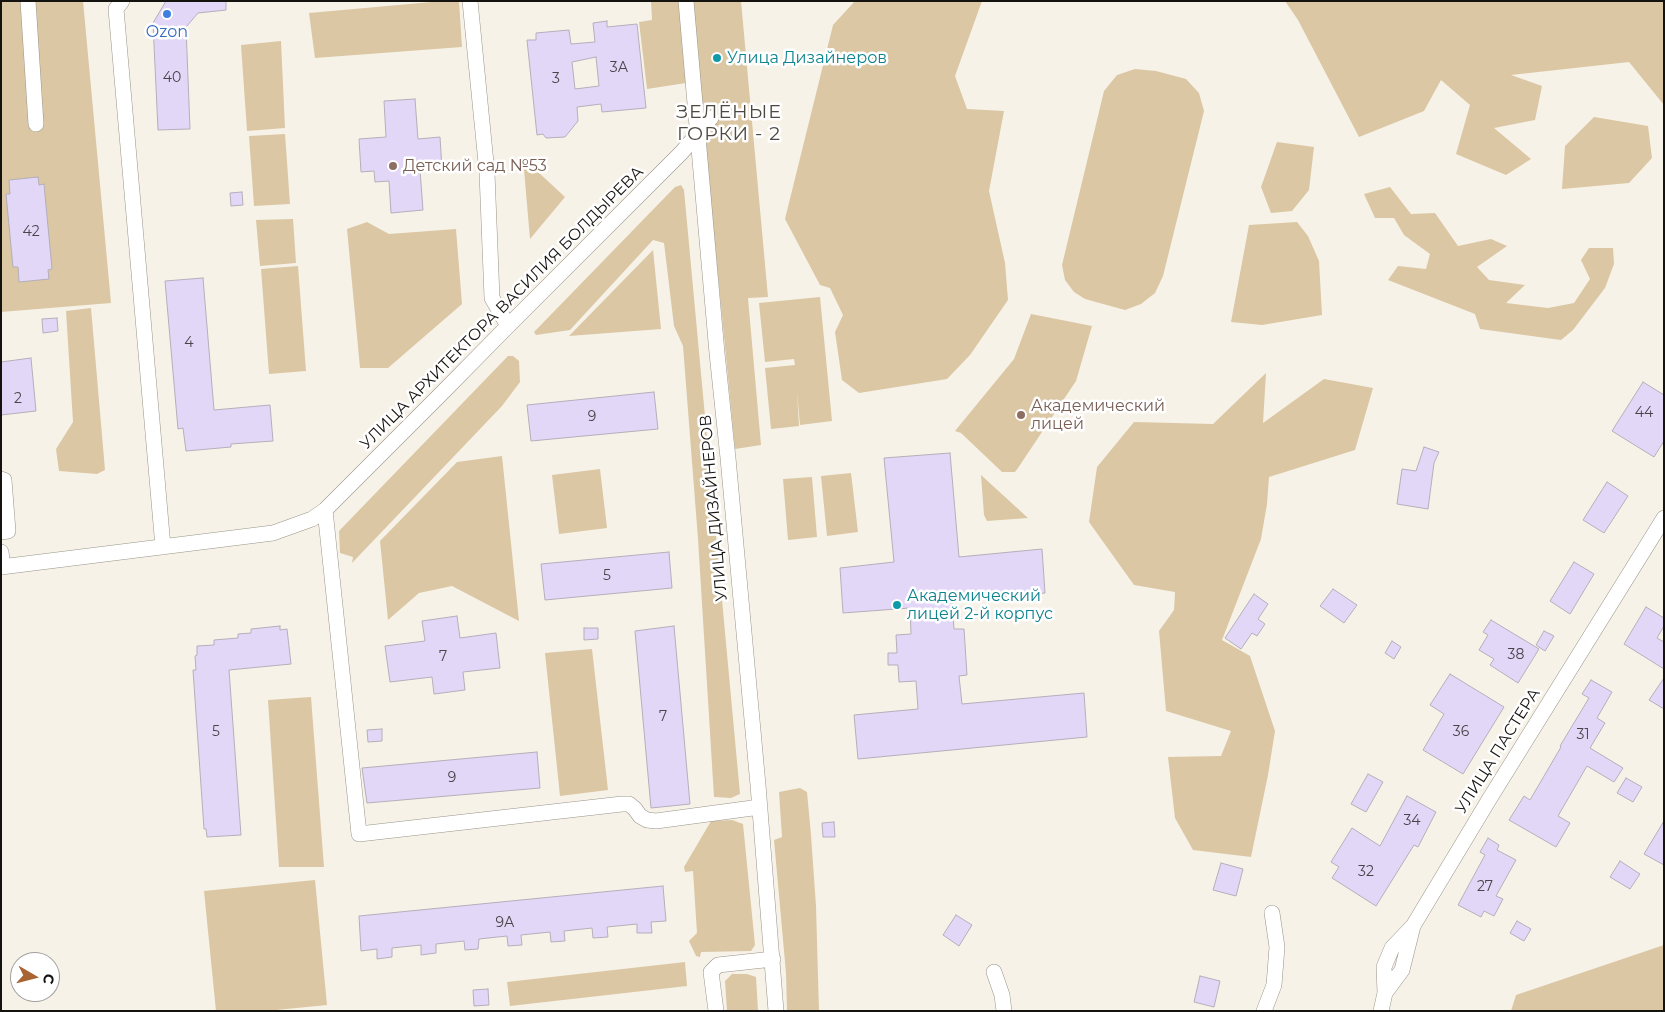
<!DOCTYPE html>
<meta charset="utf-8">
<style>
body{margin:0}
#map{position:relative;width:1665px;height:1012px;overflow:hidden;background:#f7f2e7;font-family:Montserrat,sans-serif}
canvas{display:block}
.frame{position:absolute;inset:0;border:2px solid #15130f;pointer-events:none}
.north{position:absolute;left:10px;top:952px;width:50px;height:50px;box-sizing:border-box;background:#fff;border:1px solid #a1a19f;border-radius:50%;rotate:98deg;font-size:14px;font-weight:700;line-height:20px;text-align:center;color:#15130f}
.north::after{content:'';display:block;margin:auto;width:18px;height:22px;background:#a86433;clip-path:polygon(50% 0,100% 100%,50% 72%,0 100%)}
</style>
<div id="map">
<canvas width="1665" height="1012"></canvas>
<div class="frame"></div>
<div class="north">С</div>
</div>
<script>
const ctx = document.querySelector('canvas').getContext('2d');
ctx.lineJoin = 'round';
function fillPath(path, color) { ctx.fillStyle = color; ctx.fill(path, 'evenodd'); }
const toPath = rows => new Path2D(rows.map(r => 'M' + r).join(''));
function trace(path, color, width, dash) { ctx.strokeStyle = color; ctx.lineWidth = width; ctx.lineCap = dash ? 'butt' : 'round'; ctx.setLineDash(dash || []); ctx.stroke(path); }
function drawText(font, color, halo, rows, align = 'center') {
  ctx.font = font + ' Montserrat,sans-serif'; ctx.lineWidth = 5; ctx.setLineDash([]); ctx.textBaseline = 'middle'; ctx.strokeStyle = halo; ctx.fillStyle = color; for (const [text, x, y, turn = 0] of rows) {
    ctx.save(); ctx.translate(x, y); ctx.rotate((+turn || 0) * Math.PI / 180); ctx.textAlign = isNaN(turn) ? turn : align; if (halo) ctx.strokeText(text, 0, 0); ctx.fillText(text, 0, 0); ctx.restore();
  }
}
const green = toPath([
 [1,1,83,1,111,303,1,312],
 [443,1,459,1,462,47,315,58,309,13],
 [651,1,741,1,768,297,748,298,761,445,735,449,699,81,647,89,639,22,652,20],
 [855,1,982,1,955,76,967,109,1004,111,989,191,1005,263,1008,300,970,355,947,379,859,393,842,380,835,332,843,315,830,288,820,285,785,219,833,25],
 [1285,1,1664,1,1664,105,1629,62,1511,75,1542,86,1535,120,1494,128,1531,159,1506,175,1456,154,1470,105,1441,80,1424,111,1359,137,1298,20],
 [281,41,285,128,247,131,241,45],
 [1135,69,1156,71,1186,79,1199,93,1204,111,1163,276,1155,293,1141,304,1125,310,1085,299,1074,292,1065,280,1062,265,1104,91,1117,75],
 [1594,117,1648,126,1652,158,1629,183,1562,189,1565,146],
 [285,134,290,204,254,206,249,136],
 [1277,142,1314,147,1309,190,1292,211,1271,213,1261,187],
 [523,158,565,197,530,239],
 [681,185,684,190,740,794,731,798,714,797,698,539,683,346,674,326,664,243,653,240,570,330,536,335,534,332,675,187],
 [1390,187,1411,214,1435,213,1458,246,1491,239,1507,246,1477,267,1489,280,1525,285,1506,303,1548,308,1574,303,1590,279,1581,260,1589,248,1613,248,1614,264,1605,288,1573,330,1561,340,1480,329,1475,314,1388,280,1398,266,1426,269,1430,254,1404,235,1394,218,1375,218,1364,194],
 [293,219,296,263,260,266,256,220],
 [367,222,389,234,456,229,462,304,388,368,360,368,347,229],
 [1297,222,1308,236,1319,261,1322,315,1262,325,1231,322,1249,225],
 [653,250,661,329,569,336],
 [298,266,306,371,269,374,261,269],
 [820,297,832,421,800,425,797,392,799,426,771,429,765,368,795,365,794,359,765,362,759,303],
 [91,308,105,470,97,474,59,471,56,449,73,422,66,311],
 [1031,314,1092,326,1076,381,1018,468,1015,472,1002,472,961,433,955,431,1014,359],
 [508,356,513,356,519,361,520,382,502,406,352,563,353,557,340,553,339,531],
 [1266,373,1263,423,1324,379,1373,388,1355,450,1269,477,1267,504,1261,539,1222,640,1250,656,1275,731,1268,775,1251,857,1193,850,1175,818,1168,757,1221,756,1231,731,1166,711,1159,631,1174,610,1175,592,1134,585,1089,522,1097,467,1134,422,1213,424],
 [502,456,519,621,452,586,419,593,388,620,380,541,457,462],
 [600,469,607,528,559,534,552,475],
 [851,473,858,532,827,536,821,476],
 [981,475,1028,518,987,521,984,515],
 [812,477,817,537,788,540,783,479],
 [592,649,608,790,560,796,545,653],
 [311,697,324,867,279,867,268,700],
 [800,788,807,792,811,835,816,906,819,1011,787,1011,786,973,774,840,782,837,779,792],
 [732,820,743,824,755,945,751,951,701,952,700,957,696,956,689,941,697,933,693,871,685,872,684,867,711,821],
 [315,880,327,1005,266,1011,216,1011,204,891],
 [1664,945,1664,1011,1511,1011,1516,995],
 [685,962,687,986,510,1006,507,982],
 [732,974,747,974,756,977,758,1011,727,1011,725,981]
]);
const building = toPath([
 [166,1,226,1,226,10,198,13,186,27,190,129,158,130,153,23,166,1],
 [607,21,607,27,637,24,646,108,602,112,601,104,577,107,578,121,565,137,546,138,543,134,537,135,527,40,536,40,536,33,569,30,571,44,595,42,593,23,607,21],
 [596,57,599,86,575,89,572,62,596,57],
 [415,99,418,139,440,137,442,169,420,170,423,210,391,213,389,181,375,182,374,171,361,172,359,139,386,137,384,101,415,99],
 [38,177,39,185,44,184,52,269,48,270,49,279,19,282,18,267,13,267,6,194,10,194,9,180,38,177],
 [242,192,243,205,231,206,230,193,242,192],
 [203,278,214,410,270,405,273,441,231,444,231,447,186,451,183,428,178,429,165,281,203,278],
 [57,318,58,331,43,333,42,319,57,318],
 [31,358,36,411,1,415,1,362,31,358],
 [1643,382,1664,395,1664,441,1654,457,1612,431,1643,382],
 [654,392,658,429,531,441,527,405,654,392],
 [1424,447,1439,452,1434,463,1428,509,1397,504,1402,469,1416,471,1424,447],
 [950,453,959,557,1042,549,1045,593,952,602,954,629,964,629,967,675,959,676,962,704,1084,693,1087,737,858,759,854,715,918,709,916,681,899,682,898,665,888,665,888,653,897,653,896,635,911,634,910,608,843,613,840,568,894,562,884,458,950,453],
 [1607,482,1628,496,1604,533,1583,520,1607,482],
 [669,552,672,588,545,600,541,564,669,552],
 [1574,562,1594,574,1570,614,1550,601,1574,562],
 [1333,589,1357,605,1344,623,1320,606,1333,589],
 [1254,594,1268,604,1258,619,1265,624,1257,636,1252,633,1241,649,1225,638,1254,594],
 [1646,607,1664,618,1664,626,1657,638,1664,642,1664,669,1624,644,1646,607],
 [457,616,460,638,496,633,500,668,463,672,465,690,434,694,432,677,390,682,385,646,425,641,422,621,457,616],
 [1491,620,1539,649,1518,683,1490,665,1494,659,1479,650,1488,635,1483,632,1491,620],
 [280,626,280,630,287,629,291,664,229,670,241,835,207,837,206,829,204,829,193,670,196,670,195,656,197,655,197,646,214,645,214,640,238,638,238,634,251,633,251,629,280,626],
 [674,626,690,804,651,808,635,631,674,626],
 [584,628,598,628,598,639,584,640,584,628],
 [1544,631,1554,636,1545,651,1536,645,1544,631],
 [1392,641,1401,647,1394,659,1385,653,1392,641],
 [1450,674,1504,707,1463,774,1423,750,1444,714,1430,705,1450,674],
 [1664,678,1664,709,1649,700,1664,678],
 [1591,680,1612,692,1597,718,1605,723,1590,748,1623,768,1614,782,1587,766,1558,816,1570,823,1556,847,1509,820,1524,796,1530,800,1561,747,1560,746,1589,698,1582,694,1591,680],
 [382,729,382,741,368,742,367,730,382,729],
 [537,752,540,788,367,803,362,768,537,752],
 [1368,774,1383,782,1366,812,1351,804,1368,774],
 [1626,778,1642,787,1633,802,1617,793,1626,778],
 [1407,796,1436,812,1418,847,1414,845,1376,906,1332,878,1339,867,1331,862,1352,828,1380,846,1407,796],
 [1664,821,1664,865,1644,854,1664,821],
 [834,822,835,837,823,837,822,823,834,822],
 [1488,838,1499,845,1497,850,1516,860,1496,896,1503,899,1494,916,1484,911,1481,917,1458,905,1485,855,1480,852,1488,838],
 [1620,861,1640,874,1630,889,1610,877,1620,861],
 [1221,863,1243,869,1236,896,1213,890,1221,863],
 [663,886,666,921,651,922,652,933,637,933,637,924,607,927,608,937,593,938,592,928,564,931,565,941,551,942,550,932,521,935,522,945,508,946,507,936,479,939,478,949,465,950,464,941,436,944,436,953,421,955,421,945,392,948,392,957,377,959,377,949,361,951,359,916,663,886],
 [956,915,972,925,959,946,943,935,956,915],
 [1517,921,1531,929,1524,941,1510,933,1517,921],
 [1200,976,1220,981,1214,1007,1194,1002,1200,976],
 [488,989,489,1005,474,1006,473,990,488,989]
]);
const minor = toPath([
 [28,1,36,124],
 [122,1,116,9,163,547],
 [470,1,487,173,492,298,508,326],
 [686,1,717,353,728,458,758,785,776,1011],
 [1,479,4,480,8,531,1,532],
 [325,510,359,834,622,804,629,804,635,809,640,816,647,820,656,821,760,807],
 [1,552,3,567],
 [1,567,273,533,312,519,325,510,440,395,508,326,682,152,711,118],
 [994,972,1002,995,1004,1011],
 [1385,993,1384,967,1392,948,1412,927],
 [716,1011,711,972,718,965,773,959],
 [1264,1011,1274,985,1277,947,1272,913],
 [1381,1011,1385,993,1402,970,1413,926,1490,798,1664,518]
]);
const markers = [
 [167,14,5,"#3f7fe0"],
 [717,58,5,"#0f9aa8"],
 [393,166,5,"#8d6e63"],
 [1021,415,5,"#8d6e63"],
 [897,605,5,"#0f9aa8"]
];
const numberNames = [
 ["3А",619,68],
 ["40",172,78],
 ["3",556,79],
 ["42",31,232],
 ["4",189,343],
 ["2",18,399],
 ["44",1644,413],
 ["9",592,417],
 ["5",607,576],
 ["38",1516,655],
 ["7",443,657],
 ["7",663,717],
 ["5",216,732],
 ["36",1461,732],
 ["31",1583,735],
 ["9",452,778],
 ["34",1412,821],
 ["32",1366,872],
 ["27",1485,887],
 ["9А",505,923]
];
const shopNames = [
 ["Ozon",167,32]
];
const cultureNames = [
 ["Улица Дизайнеров",727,58],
 ["Академический",907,596],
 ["лицей 2-й корпус",907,614]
];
const educationNames = [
 ["Детский сад №53",403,166],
 ["Академический",1031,406],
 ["лицей",1031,424]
];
const streetNames = [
 ["УЛИЦА АРХИТЕКТОРА ВАСИЛИЯ БОЛДЫРЕВА",502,308,-45],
 ["УЛИЦА ДИЗАЙНЕРОВ",714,508,-95],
 ["УЛИЦА ПАСТЕРА",1498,751,-58]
];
const quarterNames = [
 ["ЗЕЛЁНЫЕ",729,112],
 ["ГОРКИ - 2",729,134]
];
fillPath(green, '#dbc7a4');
fillPath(building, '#e3d7f8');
trace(building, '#b3afba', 1);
trace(minor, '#99948a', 16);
trace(minor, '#fff', 15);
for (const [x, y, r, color] of markers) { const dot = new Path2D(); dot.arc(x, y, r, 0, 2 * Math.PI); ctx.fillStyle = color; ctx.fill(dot); trace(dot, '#fff', 2); }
drawText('14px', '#484449', null, numberNames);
drawText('16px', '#366cbe', '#fff', shopNames);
drawText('16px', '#0d838f', '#fff', cultureNames, 'left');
drawText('16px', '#785e54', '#fff', educationNames, 'left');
drawText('16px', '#15130f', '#fff', streetNames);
ctx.letterSpacing = '1px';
drawText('19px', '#4e4a41', '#fff', quarterNames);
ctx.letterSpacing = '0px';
</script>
